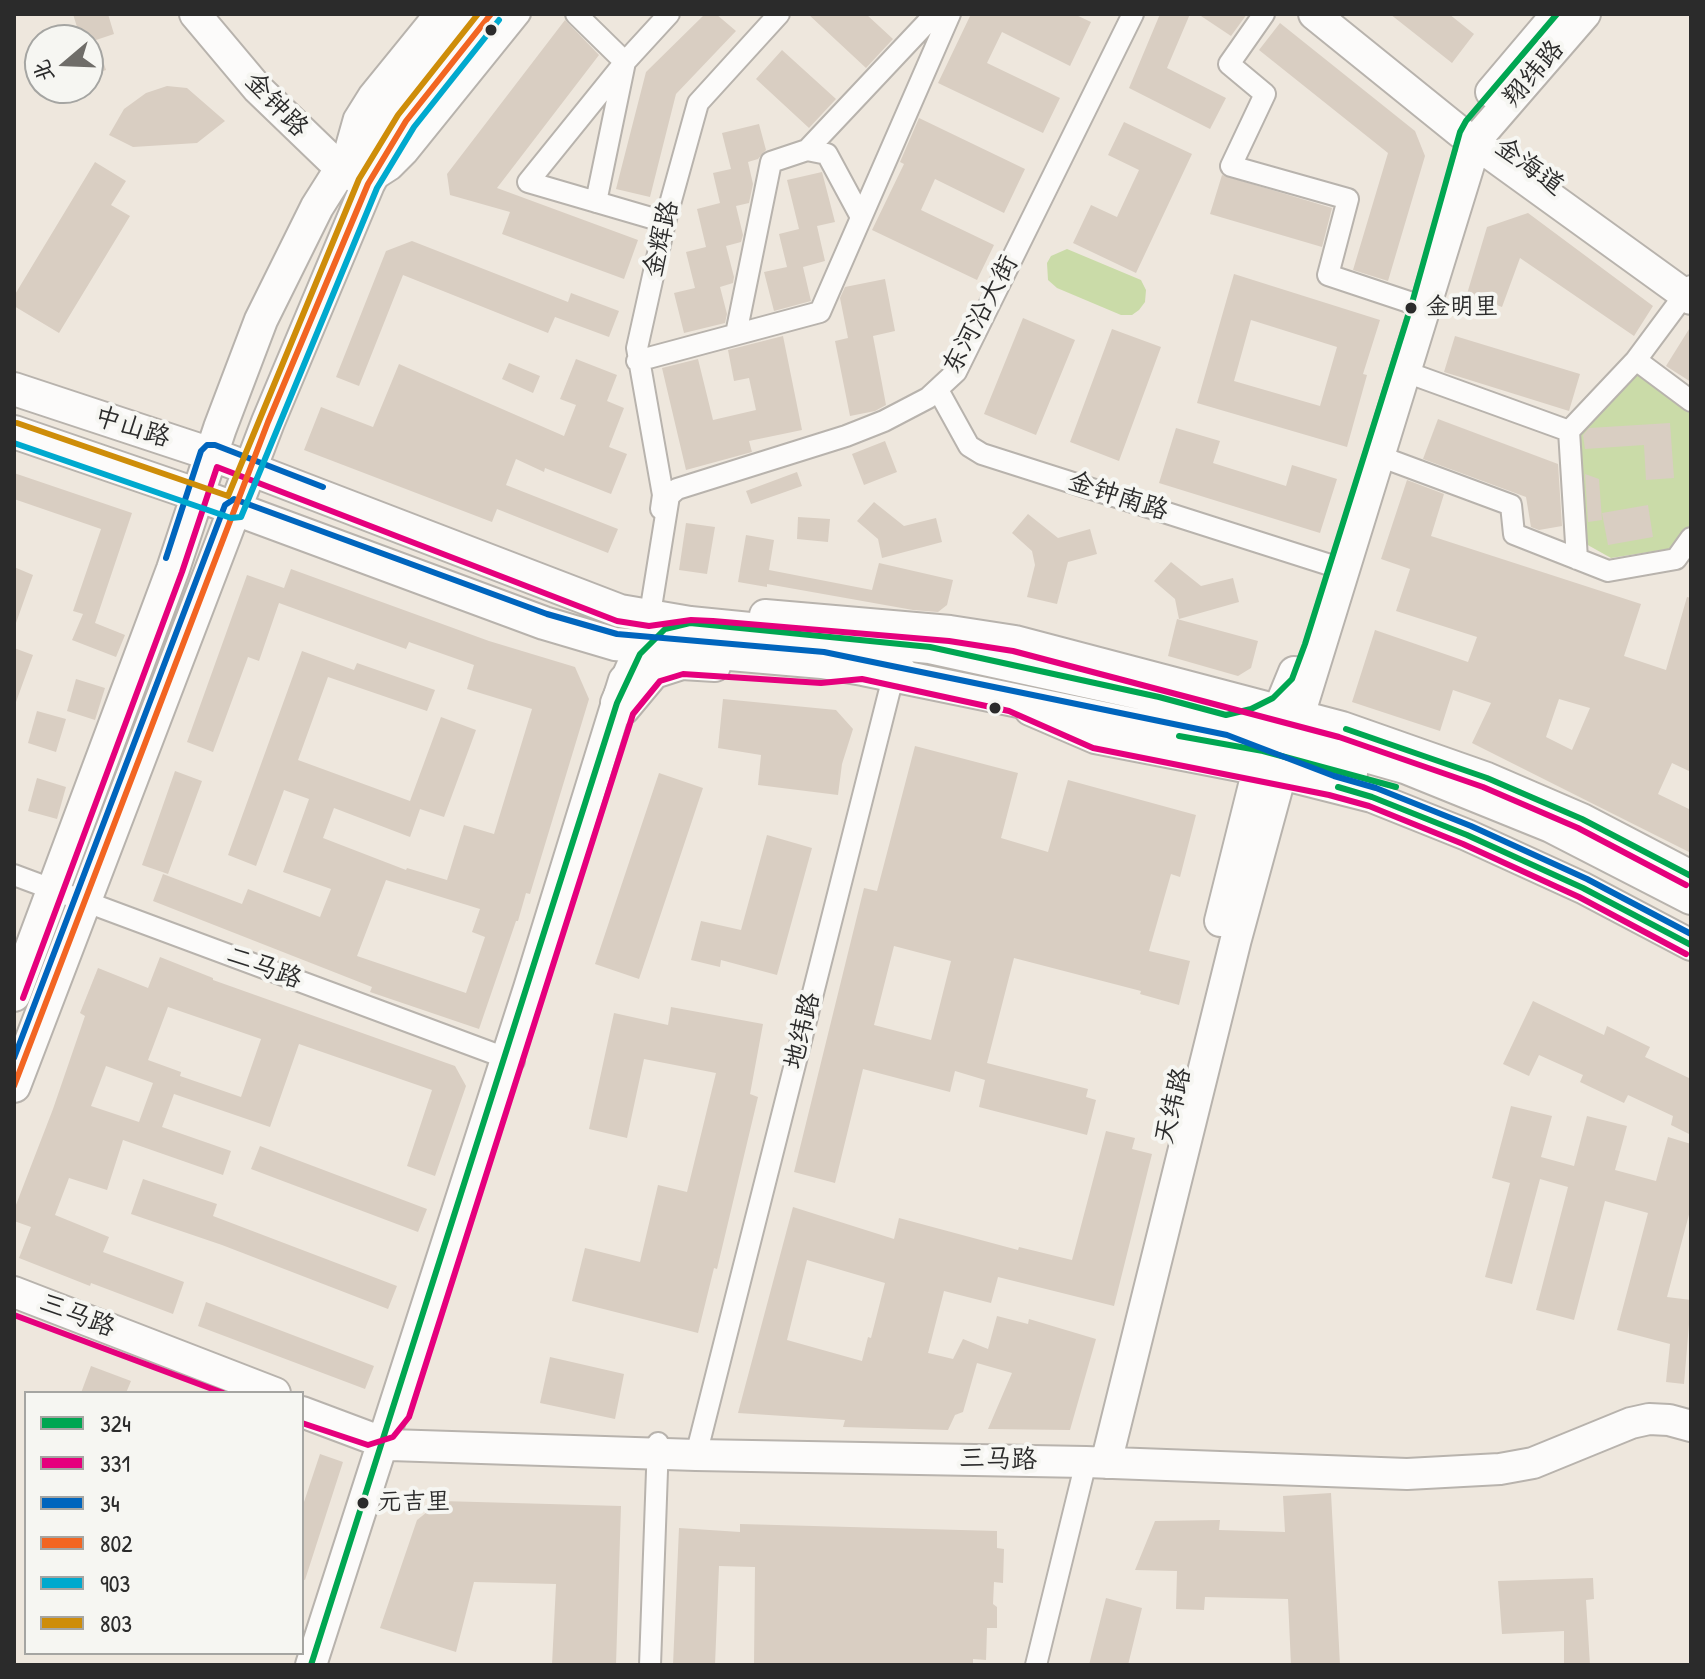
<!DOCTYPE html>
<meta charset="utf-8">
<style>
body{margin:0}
#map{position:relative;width:1705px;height:1679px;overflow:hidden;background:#eee7dd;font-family:"Patrick Hand","LXGW WenKai TC",sans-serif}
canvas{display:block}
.frame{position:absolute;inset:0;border:16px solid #2b2b2b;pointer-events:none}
.legend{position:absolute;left:24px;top:1391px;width:280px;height:264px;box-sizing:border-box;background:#f6f6f2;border:2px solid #a5a5a2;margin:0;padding:10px 14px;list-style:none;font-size:24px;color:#2b2b2b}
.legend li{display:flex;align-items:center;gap:16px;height:40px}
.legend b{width:40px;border:2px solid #a5a5a2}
.north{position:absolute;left:24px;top:24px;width:80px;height:80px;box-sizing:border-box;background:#f6f6f2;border:2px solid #a5a5a2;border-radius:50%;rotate:251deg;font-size:22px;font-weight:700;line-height:32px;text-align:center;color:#2b2b2b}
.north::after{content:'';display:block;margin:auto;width:28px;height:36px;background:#6f6d69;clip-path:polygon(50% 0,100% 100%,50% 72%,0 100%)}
</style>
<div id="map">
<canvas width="1705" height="1679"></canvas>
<div class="frame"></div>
<ul class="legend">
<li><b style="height:10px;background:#00a651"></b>324</li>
<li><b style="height:10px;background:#e5007d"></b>331</li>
<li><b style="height:10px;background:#0065bd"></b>34</li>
<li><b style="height:10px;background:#f26522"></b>802</li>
<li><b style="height:10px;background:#00a9ce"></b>903</li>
<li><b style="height:10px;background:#ce8d09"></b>803</li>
</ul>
<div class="north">北</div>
</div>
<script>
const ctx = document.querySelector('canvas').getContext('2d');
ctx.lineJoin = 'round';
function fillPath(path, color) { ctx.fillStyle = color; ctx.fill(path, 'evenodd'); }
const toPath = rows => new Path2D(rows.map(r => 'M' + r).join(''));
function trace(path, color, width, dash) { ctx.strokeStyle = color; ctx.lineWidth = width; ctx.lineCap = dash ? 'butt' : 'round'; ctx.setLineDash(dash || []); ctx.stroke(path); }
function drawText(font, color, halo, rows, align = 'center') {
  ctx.font = font + ' "Patrick Hand","LXGW WenKai TC",sans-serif'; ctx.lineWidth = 8; ctx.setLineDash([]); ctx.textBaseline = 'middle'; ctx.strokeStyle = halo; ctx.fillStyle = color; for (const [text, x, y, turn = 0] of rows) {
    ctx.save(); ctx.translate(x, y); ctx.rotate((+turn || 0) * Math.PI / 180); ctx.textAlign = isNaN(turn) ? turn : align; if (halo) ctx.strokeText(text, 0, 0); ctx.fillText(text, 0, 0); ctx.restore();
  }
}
const green = toPath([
 [1067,249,1141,280,1146,290,1145,302,1139,310,1132,315,1121,315,1057,288,1048,280,1047,263,1051,256],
 [1630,374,1652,376,1691,407,1691,524,1674,548,1611,558,1586,544,1578,432]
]);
const building = toPath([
 [73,14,108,14,114,34,96,40,106,70,88,76,88,40,81,40],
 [705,14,716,14,736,31,676,94,650,197,616,189,646,72],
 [808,14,866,14,893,39,866,68],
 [971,14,1074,14,1091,22,1070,66,1002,32,987,63,1060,98,1043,133,938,83],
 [1160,14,1190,14,1167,68,1226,98,1210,129,1129,88],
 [1198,14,1247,14,1231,36],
 [1390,14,1449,14,1474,34,1452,63],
 [565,20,599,55,497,188,638,240,624,279,502,234,510,212,450,195,447,174],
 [1280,23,1415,131,1425,156,1388,281,1353,270,1388,153,1259,50],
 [782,50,836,99,809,128,756,79],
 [167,86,187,88,225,121,197,143,133,147,109,135,124,109,146,93],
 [919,118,1025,169,1004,213,935,179,921,210,994,245,977,280,872,230,904,164,900,162],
 [1124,122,1192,154,1136,273,1073,243,1091,205,1117,217,1139,170,1108,155],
 [759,124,766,150,758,159,748,162,753,184,749,203,736,206,743,235,741,242,726,246,734,277,733,283,720,287,727,314,725,323,684,333,674,293,695,288,686,252,706,247,697,209,720,203,713,173,731,169,722,133],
 [95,162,126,181,111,205,130,216,59,333,14,306,14,296],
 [822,172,835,222,817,226,825,261,803,267,811,301,774,311,764,272,787,267,779,234,799,229,787,180],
 [1222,175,1332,208,1322,247,1210,214],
 [1528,213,1653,306,1634,336,1520,258,1502,307,1467,294,1487,227],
 [412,241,568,302,571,293,619,311,609,337,555,317,548,333,403,275,359,386,336,377,386,251],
 [1234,274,1380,320,1363,374,1367,375,1347,447,1197,403],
 [1251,320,1337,347,1320,406,1234,381],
 [885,279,895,331,873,336,886,405,875,411,850,416,835,341,848,338,840,298,845,287],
 [1023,318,1075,340,1036,435,984,414],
 [1691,326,1691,382,1666,366],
 [1112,329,1161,347,1119,461,1070,442],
 [783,336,802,430,749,441,752,452,686,470,662,368,698,359,713,420,756,410,749,378,734,381,728,350],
 [1455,336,1580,374,1569,411,1444,372],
 [576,359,617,375,607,401,624,408,609,447,627,454,611,494,545,468,544,472,516,459,506,485,618,529,608,553,497,509,492,522,304,450,321,407,373,427,399,364,564,436,576,405,560,399],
 [509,363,540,376,533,393,502,379],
 [1438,419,1558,464,1562,526,1539,530,1531,527,1526,497,1423,459],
 [1670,423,1674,478,1646,480,1644,445,1585,449,1583,435,1589,428],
 [1176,428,1220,441,1213,463,1286,486,1292,465,1337,479,1320,533,1159,483],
 [885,441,897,472,864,485,852,454],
 [797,472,802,486,751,504,746,491],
 [14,473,132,513,95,623,125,635,116,657,72,640,83,614,73,611,101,529,14,499],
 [1585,474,1599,479,1602,520,1588,522],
 [1407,480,1444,494,1431,536,1641,604,1624,656,1666,670,1687,597,1691,598,1691,772,1672,763,1658,794,1691,810,1691,853,1472,743,1491,703,1453,690,1440,731,1352,702,1375,630,1468,662,1477,637,1396,611,1410,569,1381,559],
 [1559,699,1590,708,1572,750,1546,737],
 [874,502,904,526,936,518,942,542,882,558,878,539,857,521],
 [1648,505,1653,537,1608,545,1602,513],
 [1028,514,1058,538,1090,529,1097,554,1068,562,1057,604,1027,597,1035,565,1032,551,1012,533],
 [798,517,830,519,828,542,797,539],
 [686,523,715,527,707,574,679,570],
 [746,535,774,540,769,570,872,590,879,563,953,580,947,605,938,612,913,610,767,584,767,587,738,582],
 [1171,562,1201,586,1233,578,1239,602,1179,619,1175,599,1154,581],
 [14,567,33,575,16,623,14,623],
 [291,569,489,641,575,667,589,699,530,894,526,893,518,921,516,921,479,1029,370,992,372,987,153,901,163,874,242,904,248,889,320,917,331,889,283,872,309,799,284,790,256,866,228,855,302,651,354,670,357,663,435,690,427,711,328,677,298,760,410,801,441,717,476,730,444,817,420,809,410,837,334,808,323,838,406,870,407,868,447,880,464,825,494,834,532,709,467,689,474,665,409,642,406,649,279,603,259,661,248,657,213,752,187,742,247,575,284,588],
 [386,880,480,909,472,932,485,937,466,993,357,956],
 [1177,619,1258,641,1251,668,1238,676,1168,656],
 [14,648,33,655,16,702,14,702],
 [76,679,105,688,95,720,67,711],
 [723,699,836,710,853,729,842,764,838,795,758,785,761,755,718,748],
 [37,711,66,719,56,752,28,743],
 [915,746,1018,773,1001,838,1048,852,1068,780,1196,815,1180,877,1171,874,1149,951,1190,961,1179,1005,1140,994,1141,991,1014,958,987,1063,1088,1089,1086,1097,1096,1100,1087,1135,979,1107,985,1080,955,1071,950,1092,863,1069,835,1183,794,1172,864,888,877,891],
 [894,946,951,961,931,1040,874,1025],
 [175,771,202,781,168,874,142,865],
 [659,773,703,788,639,979,595,964],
 [37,778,66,787,57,819,28,811],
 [767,835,812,848,777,975,721,960,720,967,691,960,701,921,741,930],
 [160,957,213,978,213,980,455,1066,466,1086,435,1176,407,1166,432,1090,299,1044,270,1127,174,1094,162,1127,231,1151,223,1175,123,1140,107,1190,69,1178,55,1215,109,1237,103,1252,184,1282,173,1314,91,1283,90,1286,19,1258,31,1227,14,1221,14,1210,53,1109,85,1016,80,1013,98,968,148,988],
 [168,1007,261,1039,241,1097,180,1076,181,1072,148,1060],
 [106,1066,153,1083,139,1122,91,1106],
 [1533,1001,1604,1035,1607,1026,1650,1047,1645,1057,1691,1079,1691,1135,1671,1125,1673,1116,1628,1095,1624,1103,1580,1082,1583,1075,1539,1055,1529,1076,1503,1064],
 [671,1007,763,1024,750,1094,758,1097,717,1269,714,1268,698,1333,572,1301,585,1248,640,1262,658,1185,687,1192,716,1073,644,1059,627,1138,589,1129,614,1013,668,1025],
 [1511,1106,1552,1116,1541,1157,1574,1166,1587,1116,1627,1126,1615,1170,1656,1181,1668,1137,1691,1144,1691,1207,1667,1297,1691,1300,1684,1384,1666,1382,1670,1344,1617,1330,1648,1213,1605,1201,1574,1320,1536,1310,1568,1187,1540,1179,1512,1284,1485,1277,1510,1183,1492,1178],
 [1106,1131,1135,1138,1132,1149,1152,1154,1114,1306,998,1277,991,1303,944,1291,928,1353,953,1359,963,1339,988,1349,997,1316,1028,1324,1029,1319,1096,1339,1070,1430,988,1429,1012,1373,977,1363,963,1412,955,1415,948,1430,843,1427,845,1420,738,1413,793,1207,894,1239,899,1218,1018,1250,1019,1247,1072,1260],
 [807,1260,885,1283,871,1338,868,1337,862,1361,787,1340],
 [260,1146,427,1209,418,1232,251,1169],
 [143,1179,217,1204,213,1216,397,1286,388,1309,222,1245,131,1214],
 [206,1302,374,1366,365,1389,198,1326],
 [550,1357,624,1374,615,1419,540,1403],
 [91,1366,131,1381,126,1393,81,1393],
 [320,1454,343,1462,305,1580,302,1579,302,1508],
 [1331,1493,1340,1665,1291,1665,1288,1599,1205,1597,1204,1610,1176,1609,1177,1571,1135,1570,1155,1521,1220,1520,1219,1530,1285,1532,1283,1496],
 [441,1501,621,1506,616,1665,552,1665,556,1584,474,1582,456,1652,380,1628,417,1520],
 [740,1524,997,1531,997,1548,1004,1549,1003,1583,994,1582,993,1604,997,1607,997,1628,987,1628,986,1660,973,1659,973,1665,754,1665,755,1567,719,1566,715,1665,673,1665,679,1528,740,1532],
 [1593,1578,1594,1599,1586,1600,1590,1665,1564,1665,1564,1631,1502,1634,1498,1581],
 [1106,1598,1142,1608,1128,1665,1089,1665]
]);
const street = toPath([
 [576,14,625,62,596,202],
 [1264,14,1229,64,1265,94,1231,166,1348,199,1328,275,1412,303],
 [807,150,827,154,861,217],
 [343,157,354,118,369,94,434,14],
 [375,180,392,169,407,154,520,14],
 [665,222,528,182,625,62,669,14],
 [736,334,771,162,807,150,935,14],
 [1636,360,1691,401],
 [637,361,820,312,950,14],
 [1406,372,1569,431],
 [938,390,969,446,982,454,1330,565],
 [1379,456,1511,505,1514,534,1608,571,1676,559,1691,538],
 [661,509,663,495,637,348,665,222,698,103,779,14],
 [1577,559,1569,431,1636,360,1691,286],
 [648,626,669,496,677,489,846,436,884,421,928,398,956,372,1133,14],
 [14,875,514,1061],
 [696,1455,890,689,906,669],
 [650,1665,658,1443],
 [1036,1665,1086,1462]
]);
const secondary = toPath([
 [195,14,258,89,341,169,362,181],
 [1314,14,1460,132,1691,299],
 [1491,92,1557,14],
 [765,615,950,631,1015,641,1342,727,1487,778,1582,819,1691,876],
 [624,709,654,673,682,664,715,666],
 [1030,710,1095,738,1281,774,1372,797,1467,835,1583,888,1691,945],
 [1220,921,1258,769,1271,728,1294,672],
 [14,1292,275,1393],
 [302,1412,390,1445,696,1455,1086,1462,1407,1474,1500,1469,1533,1463,1631,1423,1649,1419,1669,1420,1691,1426],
 [1106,1463,1236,939,1281,774,1472,155,1482,133,1585,14],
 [311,1665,529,988,624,680]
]);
const primary = toPath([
 [14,389,211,454,620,611,690,623,930,647,1159,697,1405,767,1551,826,1691,898],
 [14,432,198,495,544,623,615,644,822,662,863,669,1263,751,1351,773],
 [617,703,634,664,657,635],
 [14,995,173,569,220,428,261,320,317,207,341,169,398,91,461,14],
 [14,1086,268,422,368,184,385,152,406,121,491,14]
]);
const bus1 = toPath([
 [1346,729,1487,778,1582,819,1691,876],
 [1179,736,1263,751,1396,787],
 [1338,787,1372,797,1467,835,1583,888,1691,945],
 [311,1665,617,703,640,654,665,629,690,623,930,647,1159,697,1226,715,1251,709,1273,698,1292,679,1305,644,1412,303,1460,132,1466,121,1557,14]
]);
const bus2 = toPath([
 [23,998,182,572,217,467,617,621,649,626,691,620,713,621,949,641,1013,651,1339,737,1483,787,1578,828,1686,885],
 [14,1315,223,1393],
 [302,1423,368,1445,393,1437,409,1417,633,714,660,681,670,678,683,674,821,683,862,679,1009,711,1093,748,1329,795,1369,806,1463,844,1579,897,1686,954]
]);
const bus3 = toPath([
 [166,558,201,451,207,445,215,445,323,487],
 [14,1058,225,505,234,499,547,614,617,634,824,652,1227,735,1334,776,1376,788,1471,826,1587,879,1691,934]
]);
const bus4 = toPath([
 [14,1086,268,422,368,184,406,121,491,14]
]);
const bus5 = toPath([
 [14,443,231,518,241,517,377,188,414,127,499,20]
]);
const bus6 = toPath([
 [17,423,228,496,359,179,398,115,478,14]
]);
const markers = [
 [491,30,7,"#2b2b2b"],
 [1411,308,7,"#2b2b2b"],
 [995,708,7,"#2b2b2b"],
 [363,1503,7,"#2b2b2b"]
];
const busNames = [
 ["金明里",1426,308],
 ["元吉里",378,1503]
];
const streetNames = [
 ["翔纬路",1534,74,-49],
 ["金钟路",276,105,46],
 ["金海道",1529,167,36],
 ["金辉路",662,239,-77],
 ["东河沿大街",981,315,-62],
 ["中山路",132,428,18],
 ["金钟南路",1118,497,18],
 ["二马路",264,968,20],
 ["地纬路",803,1031,-76],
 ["天纬路",1174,1106,-76],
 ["三马路",77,1316,21],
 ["三马路",998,1460,1]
];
fillPath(green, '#cadba8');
fillPath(building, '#d9cec2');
trace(street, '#b8b3ad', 24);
trace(secondary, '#b8b3ad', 34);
trace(primary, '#b8b3ad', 36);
trace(street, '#fcfbfa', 20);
trace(secondary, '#fcfbfa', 30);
trace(primary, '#fcfbfa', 32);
trace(bus1, '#00a651', 6);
trace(bus2, '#e5007d', 6);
trace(bus3, '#0065bd', 6);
trace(bus4, '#f26522', 6);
trace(bus5, '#00a9ce', 6);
trace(bus6, '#ce8d09', 6);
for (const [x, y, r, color] of markers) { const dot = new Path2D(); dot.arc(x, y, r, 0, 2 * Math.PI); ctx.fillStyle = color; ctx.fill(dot); trace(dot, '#f6f6f2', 3); }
drawText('24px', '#2b2b2b', '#f6f6f2', busNames, 'left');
drawText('26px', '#2b2b2b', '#f6f6f2', streetNames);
</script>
